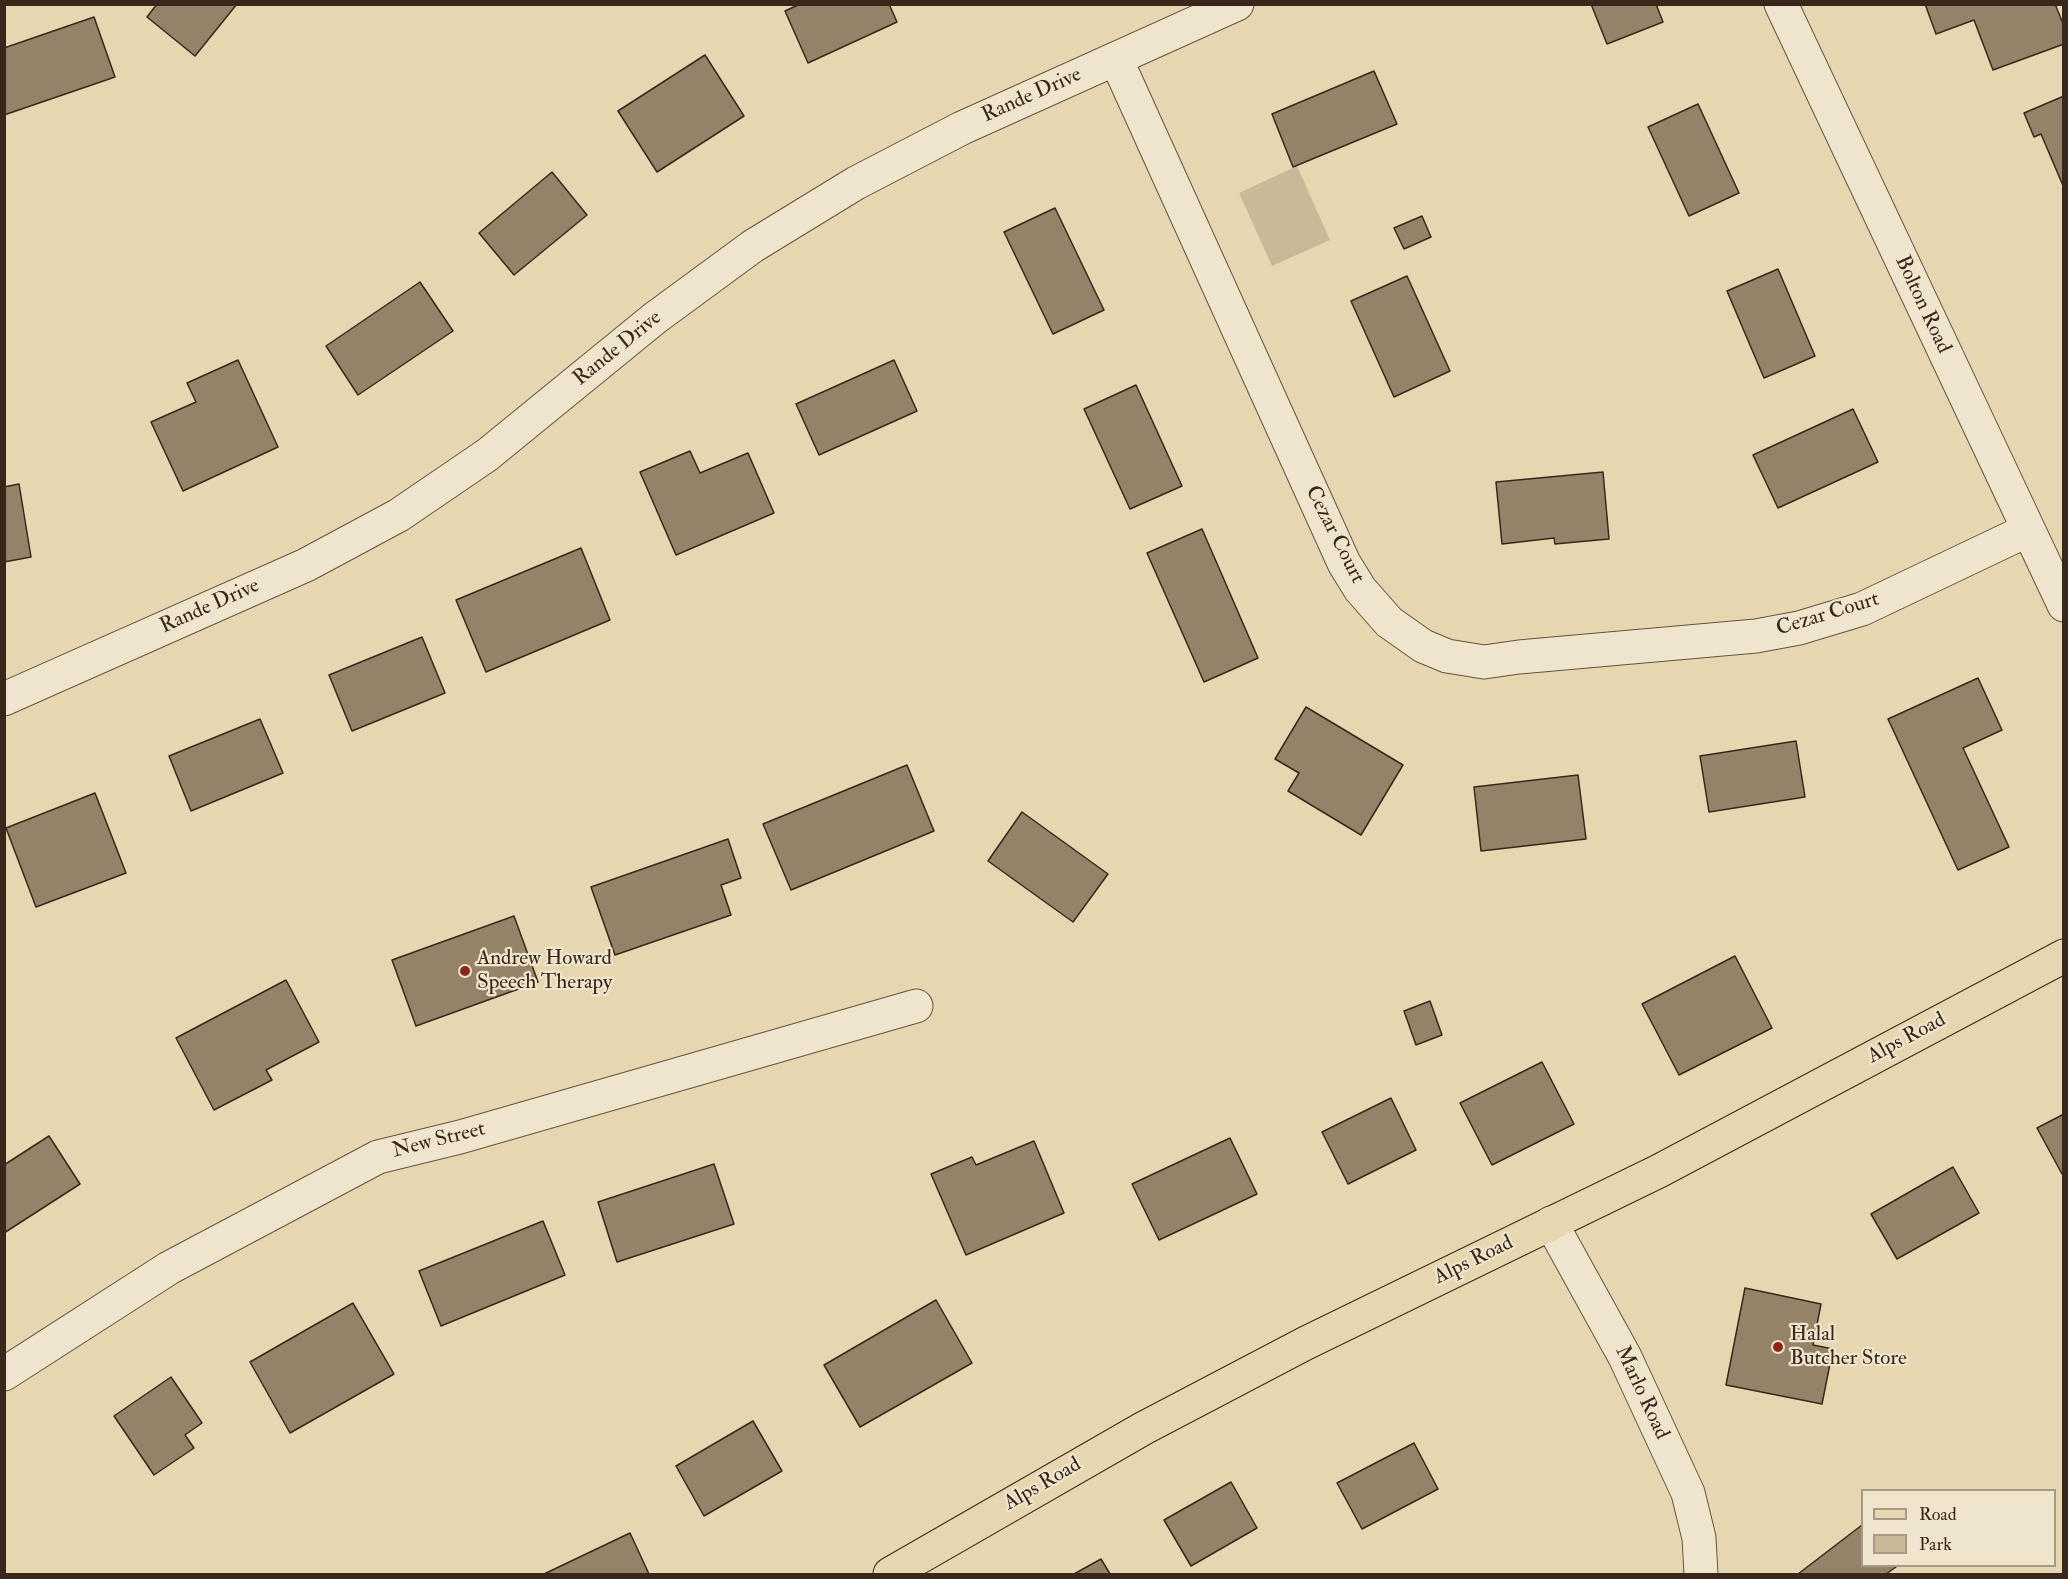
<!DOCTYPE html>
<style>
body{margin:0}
#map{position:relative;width:2068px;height:1579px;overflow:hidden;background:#e7d7b1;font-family:"IM FELL Double Pica",serif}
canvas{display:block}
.frame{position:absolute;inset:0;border:6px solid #3a271c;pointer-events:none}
.legend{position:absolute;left:1861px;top:1489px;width:195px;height:78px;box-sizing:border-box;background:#efe5cc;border:2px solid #a79986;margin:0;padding:8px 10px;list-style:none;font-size:18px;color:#3a271c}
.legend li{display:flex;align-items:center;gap:12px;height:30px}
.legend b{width:30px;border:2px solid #a79986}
</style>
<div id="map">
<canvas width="2068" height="1579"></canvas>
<div class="frame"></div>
<ul class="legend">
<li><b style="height:8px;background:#e7d7b1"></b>Road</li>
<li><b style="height:16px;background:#cab998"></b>Park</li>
</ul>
</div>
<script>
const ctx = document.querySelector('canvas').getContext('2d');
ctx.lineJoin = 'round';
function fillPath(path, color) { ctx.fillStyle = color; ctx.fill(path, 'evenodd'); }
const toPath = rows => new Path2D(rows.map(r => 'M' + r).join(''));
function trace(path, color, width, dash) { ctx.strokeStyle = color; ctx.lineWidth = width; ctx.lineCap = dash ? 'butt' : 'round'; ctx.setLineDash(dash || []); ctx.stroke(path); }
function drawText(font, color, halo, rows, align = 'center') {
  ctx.font = font + ' "IM FELL Double Pica",serif'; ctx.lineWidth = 4.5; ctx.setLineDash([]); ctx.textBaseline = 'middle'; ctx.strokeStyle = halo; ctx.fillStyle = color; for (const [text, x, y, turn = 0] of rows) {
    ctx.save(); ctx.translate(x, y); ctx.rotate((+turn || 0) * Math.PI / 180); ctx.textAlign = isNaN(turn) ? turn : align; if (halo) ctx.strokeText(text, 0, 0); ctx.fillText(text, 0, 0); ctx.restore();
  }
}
const green = toPath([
 [1297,166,1330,240,1272,266,1239,193]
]);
const building = toPath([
 [157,4,237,4,195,56,147,17,157,4],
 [800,4,889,4,897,22,808,63,785,11,800,4],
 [1591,4,1656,4,1663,22,1607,44,1591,4],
 [1925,4,2055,4,2064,26,2064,44,1993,70,1974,20,1936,34,1925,4],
 [94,17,115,77,4,115,4,48,94,17],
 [705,55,744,116,657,172,618,111,705,55],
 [1374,71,1397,124,1293,167,1272,114,1374,71],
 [2064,96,2064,188,2041,134,2034,137,2024,113,2064,96],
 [1698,104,1739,193,1689,216,1648,127,1698,104],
 [552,172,587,215,514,275,479,233,552,172],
 [1055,208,1104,310,1053,334,1004,232,1055,208],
 [1422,216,1431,237,1404,249,1394,228,1422,216],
 [1778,269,1815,356,1764,378,1727,291,1778,269],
 [1407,276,1450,371,1394,397,1351,301,1407,276],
 [420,282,453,331,358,395,326,346,420,282],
 [238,360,278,447,183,491,151,422,196,402,187,383,238,360],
 [894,360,917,411,819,455,796,404,894,360],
 [1136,385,1182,486,1130,509,1084,409,1136,385],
 [1853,409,1878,462,1778,508,1753,455,1853,409],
 [690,451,700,473,748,453,774,513,676,555,640,472,690,451],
 [1603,472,1609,539,1555,544,1554,538,1502,544,1496,482,1603,472],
 [19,484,31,557,4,562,4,487,19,484],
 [1202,529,1258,658,1204,682,1147,553,1202,529],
 [581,548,610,620,486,672,456,600,581,548],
 [422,637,445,693,352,731,329,675,422,637],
 [1978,678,2002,730,1963,748,2009,847,1958,870,1888,719,1978,678],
 [1306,707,1403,765,1361,835,1288,791,1299,773,1275,759,1306,707],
 [260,719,283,773,191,811,169,756,260,719],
 [1796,741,1805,797,1709,812,1700,756,1796,741],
 [907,765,934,831,791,890,763,824,907,765],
 [1578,775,1586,839,1481,851,1474,787,1578,775],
 [95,793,126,873,36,907,6,828,95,793],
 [1022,812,1108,874,1073,922,988,861,1022,812],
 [728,839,741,878,721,885,731,915,615,955,591,887,728,839],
 [514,916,538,982,416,1026,392,960,514,916],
 [1735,956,1772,1028,1679,1075,1642,1004,1735,956],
 [286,980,319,1042,266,1070,272,1080,214,1110,176,1038,286,980],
 [1430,1001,1442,1035,1416,1045,1404,1011,1430,1001],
 [1542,1062,1574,1124,1492,1165,1460,1103,1542,1062],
 [1391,1098,1416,1150,1348,1184,1322,1132,1391,1098],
 [2064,1114,2064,1173,2062,1174,2037,1128,2064,1114],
 [49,1136,80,1184,4,1233,4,1165,49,1136],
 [1230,1138,1257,1194,1159,1240,1132,1184,1230,1138],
 [1034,1141,1064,1213,966,1255,931,1174,972,1157,976,1165,1034,1141],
 [714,1164,734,1224,617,1262,598,1202,714,1164],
 [1953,1167,1979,1213,1897,1259,1871,1214,1953,1167],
 [543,1221,565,1275,441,1326,419,1271,543,1221],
 [1745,1288,1821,1304,1813,1345,1833,1349,1822,1404,1726,1385,1745,1288],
 [936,1300,972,1363,860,1427,824,1365,936,1300],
 [353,1303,394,1374,290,1433,250,1362,353,1303],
 [171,1377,202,1423,185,1435,194,1448,154,1475,114,1416,171,1377],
 [753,1421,782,1471,704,1516,676,1466,753,1421],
 [1414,1443,1438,1489,1362,1529,1337,1483,1414,1443],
 [1231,1482,1257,1528,1191,1566,1164,1520,1231,1482],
 [1862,1525,1862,1566,1895,1566,1896,1567,1886,1574,1798,1574,1862,1525],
 [630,1533,649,1574,544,1574,630,1533],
 [1101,1559,1110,1574,1074,1574,1101,1559]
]);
const minor = toPath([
 [1781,4,2064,605],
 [1116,59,1344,563,1360,589,1389,622,1423,646,1447,656,1484,662,1519,657,1756,636,1799,628,1862,609,2028,530],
 [4,699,306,565,399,515,487,455,655,318,753,246,856,183,962,128,1237,4],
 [1551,1223,1625,1357,1688,1493,1699,1538,1701,1574],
 [4,1374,169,1268,378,1157,460,1137,916,1006]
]);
const major = toPath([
 [890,1574,1144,1428,1306,1343,1659,1171,2064,956]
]);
const markers = [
 [465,971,6,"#8f2418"],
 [1778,1347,6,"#8f2418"]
];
const streetNames = [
 ["Rande Drive",1032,96,-24],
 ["Bolton Road",1922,305,65],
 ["Rande Drive",618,349,-39],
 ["Cezar Court",1334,535,63],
 ["Rande Drive",210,607,-24],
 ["Cezar Court",1828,615,-17],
 ["Alps Road",1907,1039,-28],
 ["New Street",439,1141,-14],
 ["Alps Road",1474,1261,-26],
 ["Marlo Road",1641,1393,65],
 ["Alps Road",1043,1485,-30]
];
const poiNames = [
 ["Andrew Howard",477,959],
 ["Speech Therapy",477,983],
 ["Halal",1790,1335],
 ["Butcher Store",1790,1359]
];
fillPath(green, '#cab998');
fillPath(building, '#948369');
trace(building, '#3a271c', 1.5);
trace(minor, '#655341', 35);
trace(major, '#3a271c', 35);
trace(minor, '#efe5cc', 33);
trace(major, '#e7d7b1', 33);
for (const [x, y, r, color] of markers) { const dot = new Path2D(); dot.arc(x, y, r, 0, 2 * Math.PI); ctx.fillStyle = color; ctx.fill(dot); trace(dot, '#efe5cc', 2); }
drawText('21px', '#3a271c', '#efe5cc', streetNames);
drawText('21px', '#3a271c', '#efe5cc', poiNames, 'left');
</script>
